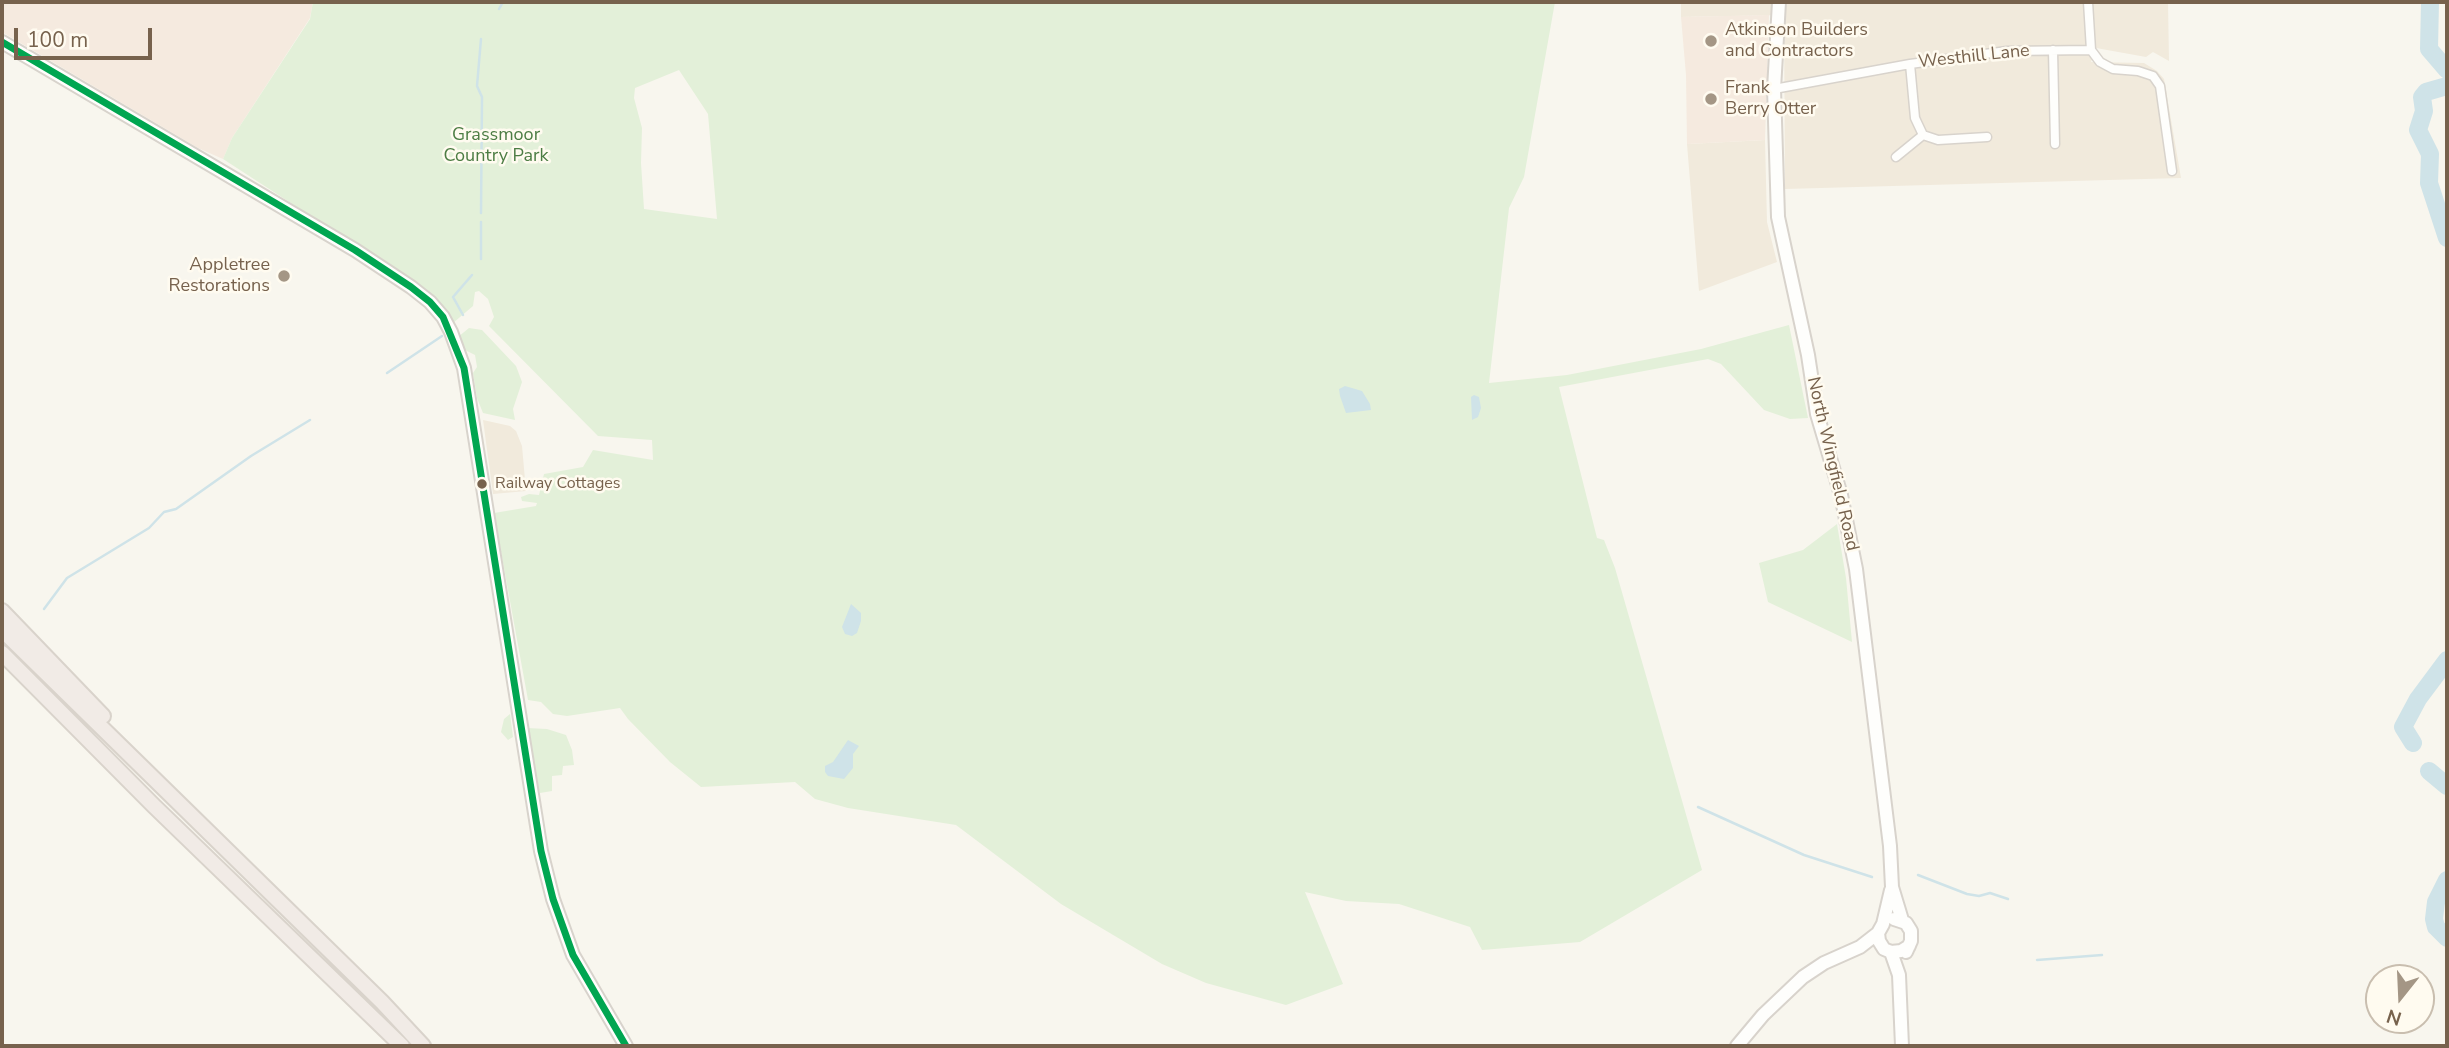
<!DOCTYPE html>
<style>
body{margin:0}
#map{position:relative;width:2449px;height:1048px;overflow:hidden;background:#f8f6ee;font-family:"Nunito Sans",sans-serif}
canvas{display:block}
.frame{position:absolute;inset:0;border:4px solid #77624d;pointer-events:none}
.north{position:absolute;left:2365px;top:964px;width:70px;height:70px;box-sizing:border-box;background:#fffbf0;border:2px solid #c9beaf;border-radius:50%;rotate:198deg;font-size:19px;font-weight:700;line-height:28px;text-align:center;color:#77624d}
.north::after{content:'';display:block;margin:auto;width:24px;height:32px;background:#a49685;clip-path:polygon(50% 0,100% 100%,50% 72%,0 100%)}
.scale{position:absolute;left:14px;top:28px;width:138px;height:32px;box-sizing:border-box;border:4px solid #77624d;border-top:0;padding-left:9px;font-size:21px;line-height:24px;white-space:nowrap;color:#77624d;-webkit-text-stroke:5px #fffbf0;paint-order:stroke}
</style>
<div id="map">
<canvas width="2449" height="1048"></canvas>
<div class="frame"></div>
<div class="north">N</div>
<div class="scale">100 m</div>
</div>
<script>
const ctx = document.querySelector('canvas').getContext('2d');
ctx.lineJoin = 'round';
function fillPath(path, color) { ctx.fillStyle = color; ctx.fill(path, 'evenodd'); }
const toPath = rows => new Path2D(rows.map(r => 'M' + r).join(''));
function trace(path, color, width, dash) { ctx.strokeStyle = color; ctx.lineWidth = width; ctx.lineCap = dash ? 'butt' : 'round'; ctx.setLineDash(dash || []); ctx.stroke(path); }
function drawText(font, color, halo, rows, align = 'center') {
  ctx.font = font + ' "Nunito Sans",sans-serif'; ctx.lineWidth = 5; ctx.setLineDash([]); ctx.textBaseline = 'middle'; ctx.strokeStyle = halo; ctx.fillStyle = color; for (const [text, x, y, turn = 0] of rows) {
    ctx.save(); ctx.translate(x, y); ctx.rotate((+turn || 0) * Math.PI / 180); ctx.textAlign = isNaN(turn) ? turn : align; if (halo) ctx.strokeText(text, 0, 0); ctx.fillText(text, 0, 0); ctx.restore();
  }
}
const residential = toPath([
 [1681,2,2168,2,2169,61,2153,52,2146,57,2096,48,2091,62,2144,63,2157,71,2164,79,2181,178,1785,189,1784,15,1681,17],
 [1765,140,1767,222,1777,262,1699,291,1687,144],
 [483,420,510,426,516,431,522,446,526,491,493,494]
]);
const commercial = toPath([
 [2,2,313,2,310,18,232,138,223,159,198,148,2,32],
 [1769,15,1765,140,1687,144,1686,75,1681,17]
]);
const green = toPath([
 [313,2,1555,2,1524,177,1509,208,1489,383,1567,375,1701,349,1789,325,1808,418,1790,419,1764,410,1721,364,1708,359,1559,387,1597,538,1604,540,1615,568,1702,870,1580,942,1482,950,1470,927,1399,904,1346,901,1305,892,1343,984,1286,1005,1206,983,1162,964,1061,904,956,825,848,808,815,799,795,782,701,787,670,762,628,719,620,708,567,716,553,714,541,702,528,700,494,513,536,506,537,503,522,501,521,497,529,494,539,495,544,474,583,467,593,450,653,460,652,440,598,436,489,326,494,317,488,299,479,291,475,292,473,306,453,323,428,292,223,159,232,138,310,19],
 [679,70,708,114,717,219,644,209,641,163,642,128,634,98,635,88],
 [469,328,482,330,516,366,522,382,513,409,515,420,483,413,477,398,473,373,477,367,475,355,465,350,458,337],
 [1837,524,1846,578,1852,642,1768,602,1759,563,1803,550],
 [510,714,513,737,508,740,501,732,504,719],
 [527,728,547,729,566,735,572,750,574,765,563,766,562,775,552,776,552,791,540,793,534,775]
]);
const water = toPath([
 [1345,386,1362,391,1370,404,1371,410,1346,413,1340,396,1339,389],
 [1474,395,1479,397,1481,408,1478,417,1472,420,1471,397],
 [851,604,861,613,861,621,857,633,852,636,845,634,842,627],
 [848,740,859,746,853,754,853,768,844,779,828,776,825,772,825,766,833,762]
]);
const stream = toPath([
 [499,9,503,2],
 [481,39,477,86,482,97,481,213],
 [481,259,481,222],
 [463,315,453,297,472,275],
 [387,373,442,336],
 [44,609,67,578,149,528,164,512,176,509,251,456,310,420],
 [1698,807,1804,855,1872,877],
 [1918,875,1967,894,1979,896,1990,893,2008,899],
 [2037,960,2102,955]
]);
const river = toPath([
 [2430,2,2429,49,2447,70],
 [2447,86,2426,92,2422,97,2424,111,2418,130,2430,154,2429,183,2447,238],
 [2413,743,2403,727,2418,699,2447,660],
 [2429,771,2447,786],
 [2447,880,2436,902,2434,919,2436,927,2447,938]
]);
const street = toPath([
 [2088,2,2091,50],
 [2053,50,2055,144],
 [2091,50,2100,62,2113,69,2138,71,2153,76,2160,86,2172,171],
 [1910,64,1915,118,1923,135,1938,140,1987,137],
 [1774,89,1910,64,2007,51,2091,50],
 [1896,157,1923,135]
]);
const secondary = toPath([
 [1779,2,1774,89,1778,217,1808,355,1817,414,1841,495,1856,569,1890,846,1892,887,1902,920],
 [2,42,355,250,411,287,430,302,443,317,451,332,464,368,541,851,553,899,573,955,626,1046],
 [1891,890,1883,924,1878,933,1879,941,1884,949,1891,952,1901,951,1909,946],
 [1894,919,1906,923,1911,931,1911,941,1906,952],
 [1891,952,1899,975,1902,1046],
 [1737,1046,1763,1015,1803,977,1824,963,1860,947,1878,933]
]);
const highway = toPath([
 [2,611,103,716],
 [2,630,382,1002,423,1046],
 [2,653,154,806,402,1046]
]);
const bus1 = toPath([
 [2,42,355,250,411,287,430,302,443,317,464,368,541,851,553,899,573,955,626,1046]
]);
const markers = [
 [1711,41,7,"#a49685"],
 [1711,99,7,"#a49685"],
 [284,276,7,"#a49685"],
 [482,484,6,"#77624d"]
];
const busNames = [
 ["Railway Cottages",495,484]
];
const poiNames = [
 ["Atkinson Builders",1725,31],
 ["and Contractors",1725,52],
 ["Frank",1725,89],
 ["Berry Otter",1725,110],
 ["Appletree",270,266,"right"],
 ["Restorations",270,287,"right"]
];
const streetNames = [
 ["Westhill Lane",1974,57,-6],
 ["North Wingfield Road",1832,464,77]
];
const parkNames = [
 ["Grassmoor",496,136],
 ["Country Park",496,157]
];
fillPath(residential, '#f1eadc');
fillPath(commercial, '#f5eadf');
fillPath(green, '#e3f0d9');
fillPath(water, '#cfe3e8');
trace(stream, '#cfe3e8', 2.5);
trace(river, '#cfe3e8', 18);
trace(street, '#d8d3cc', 11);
trace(secondary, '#d8d3cc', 16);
trace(highway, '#d9d3cb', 18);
trace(street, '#fefefc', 8);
trace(secondary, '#fefefc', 12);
trace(highway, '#f1ebe6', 14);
trace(bus1, '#00a651', 7);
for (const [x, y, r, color] of markers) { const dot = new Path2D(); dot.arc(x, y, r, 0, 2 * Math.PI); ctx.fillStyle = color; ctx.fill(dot); trace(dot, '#fffbf0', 2.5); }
drawText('16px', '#77624d', '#fffbf0', busNames, 'left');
drawText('18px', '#77624d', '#fffbf0', poiNames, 'left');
drawText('18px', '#77624d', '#fffbf0', streetNames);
drawText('18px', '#4d7d44', '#fffbf0', parkNames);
</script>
